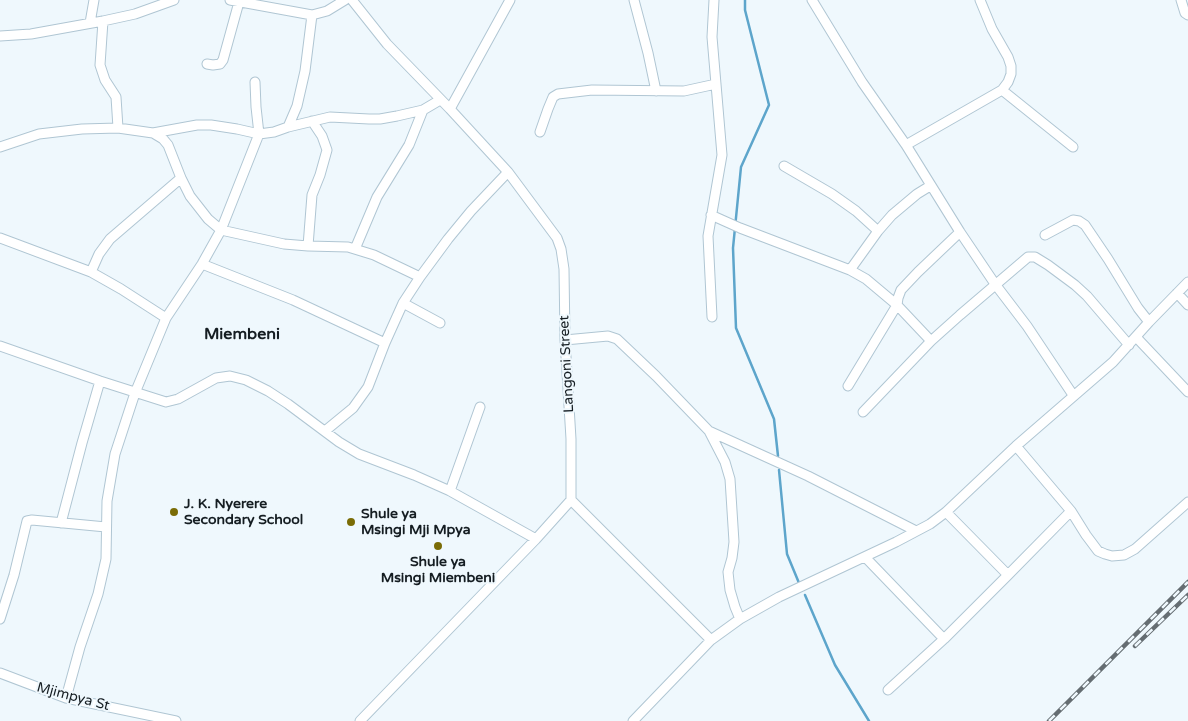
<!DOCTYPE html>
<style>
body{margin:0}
canvas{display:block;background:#eff8fd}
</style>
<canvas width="1188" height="721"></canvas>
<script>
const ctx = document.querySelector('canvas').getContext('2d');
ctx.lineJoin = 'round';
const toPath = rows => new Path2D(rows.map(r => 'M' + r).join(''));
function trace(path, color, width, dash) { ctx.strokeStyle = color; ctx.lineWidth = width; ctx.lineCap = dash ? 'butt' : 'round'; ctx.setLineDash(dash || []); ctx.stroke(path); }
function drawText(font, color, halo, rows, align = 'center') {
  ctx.font = font + ' "Varela Round",sans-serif'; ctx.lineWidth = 4; ctx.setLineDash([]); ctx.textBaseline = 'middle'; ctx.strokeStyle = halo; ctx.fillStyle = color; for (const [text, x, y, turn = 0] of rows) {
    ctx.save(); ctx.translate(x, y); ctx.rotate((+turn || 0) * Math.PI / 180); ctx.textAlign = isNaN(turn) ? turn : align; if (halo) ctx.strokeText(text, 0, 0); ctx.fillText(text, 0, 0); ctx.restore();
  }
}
const stream = toPath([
 [745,0,745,10,769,105,741,167,733,248,736,328,774,419,778,456],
 [779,470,787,554,799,583],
 [805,595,835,665,869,721]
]);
const street = toPath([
 [230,0,312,15,327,11,345,0],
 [352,0,387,44,450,109,508,172,557,238,561,249,564,269,565,340,571,439,571,500,536,539,360,721],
 [634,0,648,53,656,91],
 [812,0,862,82,906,145,960,232,995,284,1027,326,1073,395],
 [1181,0,1185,13,1188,15],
 [103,21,100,65,105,80,116,97,118,128,153,133,163,139,168,145,181,178,190,196,208,219,221,230,284,244,308,246,348,247,374,255,420,277],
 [90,23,94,0],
 [0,36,31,34,103,21,135,14,174,0],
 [207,64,213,65,220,64,223,60,239,2],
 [1002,90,1073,147],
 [450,109,510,0],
 [288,127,297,106,305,71,312,15],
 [540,132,548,109,553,97,558,94,592,90,684,91,716,84],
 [153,133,197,125,211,125,237,129,259,134,274,132,288,127,330,117,369,119,380,119,397,116,423,110,440,100],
 [906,145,1002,90,1008,82,1011,74,1011,66,1008,57,992,29,980,0],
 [0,147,39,134,82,129,118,128],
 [784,166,832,194,856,211,878,231],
 [711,215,740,228,850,270,866,279,897,305,931,341],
 [1045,235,1073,220,1079,221,1085,225,1108,259,1138,308,1149,322],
 [0,238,91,272,121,289,166,318],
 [308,246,312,195,320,175,327,150,322,136,312,121],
 [355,249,377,197,409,145,423,110],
 [202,264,293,300,385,343],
 [850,270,878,231,892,215,917,194,930,186],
 [91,272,99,254,110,239,181,178],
 [1177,293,1188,305],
 [403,303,440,323],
 [712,317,708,236,722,155,712,37,714,0],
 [1136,337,1188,392],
 [565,340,608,336,617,339,656,376,709,431,808,476,916,531],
 [0,346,100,381,166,402,178,399,216,378,230,376,246,380,268,391,288,404,339,442,359,454,414,475,450,491,536,539],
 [848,386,897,305,898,298,901,290,918,272,960,232],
 [863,412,931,341,960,315,1028,257,1035,257,1048,265,1075,285,1087,296,1129,345],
 [325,431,353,408,368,387,385,343,403,303,420,277,448,239,471,211,508,172],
 [709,431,725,462,730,479,734,542,732,558,728,572,730,590,735,607,740,619],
 [1016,446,1071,511,1086,535,1098,551,1105,554,1112,556,1124,555,1135,549,1188,502],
 [450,491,480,407],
 [571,500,711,640],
 [946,512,1008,575],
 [61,523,82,443,100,381],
 [865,557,944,639],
 [0,619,14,575,27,521,32,520,106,527],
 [0,673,66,698,176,721],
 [888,690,944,639,1008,575,1071,511],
 [66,698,80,647,98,594,106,559,107,501,115,454,135,393,166,318,202,264,221,230,259,134,256,107,255,82],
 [633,721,711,640,740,619,779,597,896,542,930,524,946,512,1016,446,1113,362,1149,322,1188,282]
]);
const rail = toPath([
 [1135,646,1188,595],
 [1049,721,1188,582]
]);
const markers = [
 [174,512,5,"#7a6c06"],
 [351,522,5,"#7a6c06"],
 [438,546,5,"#7a6c06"]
];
const streetNames = [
 ["Langoni Street",567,364,-93],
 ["Mjimpya St",73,697,15]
];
const poiNames = [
 ["J. K. Nyerere",184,504],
 ["Secondary School",184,520],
 ["Shule ya",361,514],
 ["Msingi Mji Mpya",361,530],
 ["Shule ya",438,562,"center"],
 ["Msingi Miembeni",438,578,"center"]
];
const quarterNames = [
 ["Miembeni",242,335]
];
trace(stream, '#5da5cb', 2.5);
trace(street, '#b0c6d3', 11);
trace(street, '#fff', 9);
trace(rail, '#656d72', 4.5);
trace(rail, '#eff8fd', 2.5, [8]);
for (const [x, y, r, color] of markers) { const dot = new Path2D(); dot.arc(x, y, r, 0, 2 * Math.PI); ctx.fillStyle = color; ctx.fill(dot); trace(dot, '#eff8fd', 2); }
drawText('14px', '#151d22', '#eff8fd', streetNames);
drawText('bold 14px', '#151d22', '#eff8fd', poiNames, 'left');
drawText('bold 16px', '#151d22', '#eff8fd', quarterNames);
</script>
